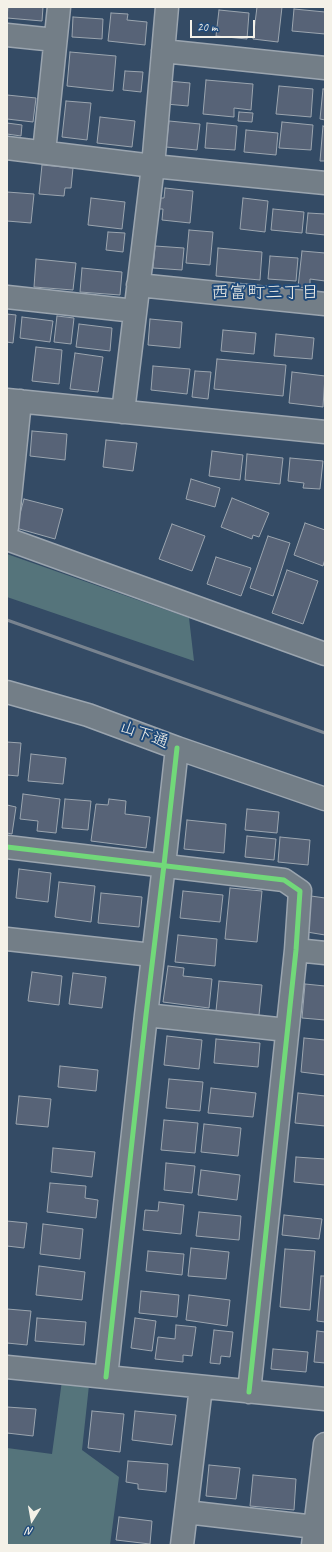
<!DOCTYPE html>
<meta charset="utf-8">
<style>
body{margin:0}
#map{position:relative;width:332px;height:1552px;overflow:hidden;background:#344b65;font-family:Caveat,sans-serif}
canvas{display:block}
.frame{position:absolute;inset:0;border:8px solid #f4f1e8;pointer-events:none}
.north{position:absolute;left:12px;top:1500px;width:40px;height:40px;-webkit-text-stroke:3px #1f4a7a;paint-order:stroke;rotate:191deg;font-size:11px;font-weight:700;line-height:16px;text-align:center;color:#f4f1e8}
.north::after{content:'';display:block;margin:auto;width:14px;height:18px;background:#f4f1e8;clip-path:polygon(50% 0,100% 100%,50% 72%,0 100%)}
.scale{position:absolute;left:190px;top:20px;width:65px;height:18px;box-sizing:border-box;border:2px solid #f4f1e8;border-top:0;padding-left:5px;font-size:12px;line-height:14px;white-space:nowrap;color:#f4f1e8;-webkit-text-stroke:3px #1f4a7a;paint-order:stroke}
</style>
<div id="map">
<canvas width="332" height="1552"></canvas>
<div class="frame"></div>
<div class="north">N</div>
<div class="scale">20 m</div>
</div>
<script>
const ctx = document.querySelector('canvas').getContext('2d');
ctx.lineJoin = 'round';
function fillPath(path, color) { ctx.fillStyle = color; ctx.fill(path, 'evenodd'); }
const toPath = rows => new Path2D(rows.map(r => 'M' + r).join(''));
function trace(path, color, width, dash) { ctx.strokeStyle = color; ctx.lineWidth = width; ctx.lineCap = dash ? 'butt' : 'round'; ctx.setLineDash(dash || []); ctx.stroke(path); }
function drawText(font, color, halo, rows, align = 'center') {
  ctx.font = font + ' Caveat,"Klee One",sans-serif'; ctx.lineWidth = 4; ctx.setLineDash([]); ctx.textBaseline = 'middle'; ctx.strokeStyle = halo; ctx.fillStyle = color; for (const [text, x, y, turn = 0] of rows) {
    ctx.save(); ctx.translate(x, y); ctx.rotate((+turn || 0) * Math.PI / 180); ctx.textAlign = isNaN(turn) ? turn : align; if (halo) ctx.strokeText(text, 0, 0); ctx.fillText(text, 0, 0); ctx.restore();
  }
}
const green = toPath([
 [7,554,189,618,194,661,7,597],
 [63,1373,90,1376,82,1450,119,1477,110,1545,7,1545,7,1448,52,1454]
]);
const building = toPath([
 [8,7,43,7,42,21,7,18,8,7],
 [257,7,282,7,278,42,253,39,257,7],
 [294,9,325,12,325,34,292,31,294,9],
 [219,10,249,13,247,39,216,36,219,10],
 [111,13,128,14,127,20,147,22,145,45,108,41,111,13],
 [73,17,103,19,102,39,72,37,73,17],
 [70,52,116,56,113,91,67,86,70,52],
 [125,71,143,72,141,92,123,90,125,71],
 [206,80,253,84,251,110,234,108,234,117,203,114,206,80],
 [168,81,190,83,188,106,166,104,168,81],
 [279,86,313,89,311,117,276,114,279,86],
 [323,89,325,89,325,120,320,119,323,89],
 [7,95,36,98,33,122,7,119,7,95],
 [66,101,91,103,87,140,62,137,66,101],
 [239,112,253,113,252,122,238,121,239,112],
 [100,117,135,121,132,147,97,143,100,117],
 [169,121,200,124,197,150,166,147,169,121],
 [282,122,313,125,311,150,279,148,282,122],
 [7,123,22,125,21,136,7,134,7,123],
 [207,123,237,126,235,150,205,148,207,123],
 [323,126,325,127,325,161,320,161,323,126],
 [246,130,278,133,276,155,244,152,246,130],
 [42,165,73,168,71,188,65,188,64,196,39,194,42,165],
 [165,188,193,191,190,223,162,220,163,209,158,209,159,198,164,198,165,188],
 [7,192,34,194,31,223,7,221,7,192],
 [91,198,125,202,122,229,88,225,91,198],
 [243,198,268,201,265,232,240,229,243,198],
 [273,209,304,212,302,233,271,230,273,209],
 [308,213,325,214,325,235,306,233,308,213],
 [189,230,213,232,210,265,186,263,189,230],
 [108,232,125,233,123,252,106,250,108,232],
 [155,246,184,248,182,270,153,268,155,246],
 [218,248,262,252,260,280,216,276,218,248],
 [302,251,325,253,325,281,310,279,310,288,298,287,302,251],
 [270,256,298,258,296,281,268,279,270,256],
 [36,259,76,263,73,290,34,287,36,259],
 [82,268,122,272,120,295,80,292,82,268],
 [7,314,16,315,13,343,7,342,7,314],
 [57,316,74,318,71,344,54,342,57,316],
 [22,317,53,321,50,342,20,338,22,317],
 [150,319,182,322,180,348,148,345,150,319],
 [79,324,112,328,110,351,76,347,79,324],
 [223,330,256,333,254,354,221,351,223,330],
 [276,334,314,338,312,359,274,356,276,334],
 [36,347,62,350,59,384,32,381,36,347],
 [75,353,103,357,98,392,70,389,75,353],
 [217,359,286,365,283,396,214,389,217,359],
 [153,366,190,369,187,394,151,390,153,366],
 [195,371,211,372,208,399,192,397,195,371],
 [292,372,325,376,323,407,289,403,292,372],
 [32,431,67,434,65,460,30,456,32,431],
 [106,440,137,443,133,471,103,467,106,440],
 [212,451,243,455,240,480,209,476,212,451],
 [247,454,283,458,280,484,245,480,247,454],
 [290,458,323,461,320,489,303,488,304,483,288,481,290,458],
 [191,479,220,488,215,507,186,499,191,479],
 [232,498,269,513,259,537,253,535,252,539,221,527,232,498],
 [24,499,63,509,55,539,16,528,24,499],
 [305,523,325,530,325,559,323,566,294,555,305,523],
 [172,524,205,536,192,571,159,559,172,524],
 [268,536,290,543,273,596,250,588,268,536],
 [216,557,251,568,241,596,207,584,216,557],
 [287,570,318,581,303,624,272,613,287,570],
 [7,742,21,743,18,776,7,775,7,742],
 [31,754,66,758,63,784,28,781,31,754],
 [23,794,60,799,56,833,37,831,38,821,20,819,23,794],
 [65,799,91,801,88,830,62,828,65,799],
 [109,799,126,801,125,814,150,817,146,848,91,841,96,804,108,805,109,799],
 [7,805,16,807,12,834,7,833,7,805],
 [247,809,279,812,277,833,245,830,247,809],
 [187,820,226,824,224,853,184,849,187,820],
 [247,836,276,839,274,860,245,857,247,836],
 [280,837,310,840,308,865,278,862,280,837],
 [19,869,51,873,48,902,16,898,19,869],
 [59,882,95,886,91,922,55,917,59,882],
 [230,888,262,891,257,942,225,939,230,888],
 [183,891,223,895,220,922,180,918,183,891],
 [101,893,142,897,139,927,98,923,101,893],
 [311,896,325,898,325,935,307,932,311,896],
 [178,935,217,939,215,966,175,962,178,935],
 [168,966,184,968,183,976,212,979,209,1008,163,1002,168,966],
 [32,972,62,976,59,1005,28,1001,32,972],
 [73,973,106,977,102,1008,69,1004,73,973],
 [219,981,262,985,259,1015,216,1011,219,981],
 [305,984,325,986,325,1020,302,1018,305,984],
 [167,1036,202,1040,199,1069,164,1065,167,1036],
 [304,1038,325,1040,325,1075,301,1072,304,1038],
 [216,1039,260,1043,258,1067,214,1063,216,1039],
 [60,1066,98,1070,96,1091,58,1087,60,1066],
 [169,1079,203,1082,200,1111,166,1108,169,1079],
 [211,1088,256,1093,253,1117,208,1113,211,1088],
 [298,1093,325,1096,325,1126,295,1123,298,1093],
 [19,1096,51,1099,48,1127,16,1124,19,1096],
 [164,1120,198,1123,195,1153,161,1150,164,1120],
 [204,1124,241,1128,238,1156,201,1152,204,1124],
 [53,1148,95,1152,92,1177,51,1172,53,1148],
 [296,1157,325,1159,325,1185,294,1182,296,1157],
 [166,1163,195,1166,192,1193,164,1190,166,1163],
 [201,1170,240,1175,237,1200,198,1195,201,1170],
 [50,1183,86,1186,85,1198,98,1200,96,1218,47,1212,50,1183],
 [159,1202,184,1205,181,1234,143,1230,145,1210,158,1211,159,1202],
 [199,1212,241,1216,239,1240,196,1236,199,1212],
 [284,1215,322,1219,319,1239,282,1235,284,1215],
 [7,1221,27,1223,24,1248,7,1246,7,1221],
 [43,1224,83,1229,80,1259,40,1254,43,1224],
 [191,1248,229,1252,226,1279,188,1276,191,1248],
 [285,1249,315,1251,310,1310,280,1307,285,1249],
 [148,1251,184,1254,182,1275,146,1271,148,1251],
 [39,1266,85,1272,82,1300,36,1295,39,1266],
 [321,1276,325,1276,325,1322,317,1321,321,1276],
 [141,1291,179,1295,177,1317,139,1313,141,1291],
 [189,1295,230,1300,227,1326,186,1320,189,1295],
 [7,1309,31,1311,27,1345,7,1343,7,1309],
 [37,1318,86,1322,84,1345,35,1341,37,1318],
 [135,1318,156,1321,152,1351,131,1348,135,1318],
 [176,1325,196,1327,192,1356,183,1355,183,1362,155,1359,158,1337,175,1339,176,1325],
 [214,1330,233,1332,230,1357,221,1356,220,1364,210,1363,214,1330],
 [317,1331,325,1332,325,1363,314,1362,317,1331],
 [273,1349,308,1352,306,1372,271,1369,273,1349],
 [7,1407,36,1409,33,1436,7,1433,7,1407],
 [92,1411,124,1414,120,1452,88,1448,92,1411],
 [135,1411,176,1415,172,1445,132,1440,135,1411],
 [128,1461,168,1464,166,1492,138,1489,138,1484,126,1482,128,1461],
 [209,1465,240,1468,236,1499,206,1496,209,1465],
 [253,1475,296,1479,294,1510,250,1506,253,1475],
 [119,1517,152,1521,150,1544,116,1540,119,1517]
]);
const minor = toPath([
 [7,35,55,40],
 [163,51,325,68],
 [7,148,153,166,325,183],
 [44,152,59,7],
 [138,285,325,304],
 [7,297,135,311],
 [7,400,325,432],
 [123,412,153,166,167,7],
 [7,527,20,401],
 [7,539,325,654],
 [7,692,88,715,177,748,325,799],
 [7,847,284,880,300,891,296,950,249,1392],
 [7,939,152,955],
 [296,950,325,953],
 [146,1015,287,1030],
 [7,1367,325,1399],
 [106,1377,146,1015,164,865,177,748],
 [186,1512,315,1527],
 [182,1545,201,1387],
 [313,1545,325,1444]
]);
const rail = toPath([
 [7,620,325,733]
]);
const cycleway = toPath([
 [7,847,284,880,300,891,296,950,249,1392],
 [106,1377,146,1015,164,865,177,748]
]);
const streetNames = [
 ["山下通",144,735,20]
];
const neighbourhoodNames = [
 ["西富町三丁目",265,293]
];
fillPath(green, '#55747b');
fillPath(building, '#576377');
trace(building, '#9ba5af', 1);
trace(minor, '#9ba5af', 25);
trace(minor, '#737e87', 22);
trace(rail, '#78838f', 3);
trace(cycleway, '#71d979', 5);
drawText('17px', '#f4f1e8', '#1f4a7a', streetNames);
drawText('18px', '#f4f1e8', '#1f4a7a', neighbourhoodNames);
</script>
